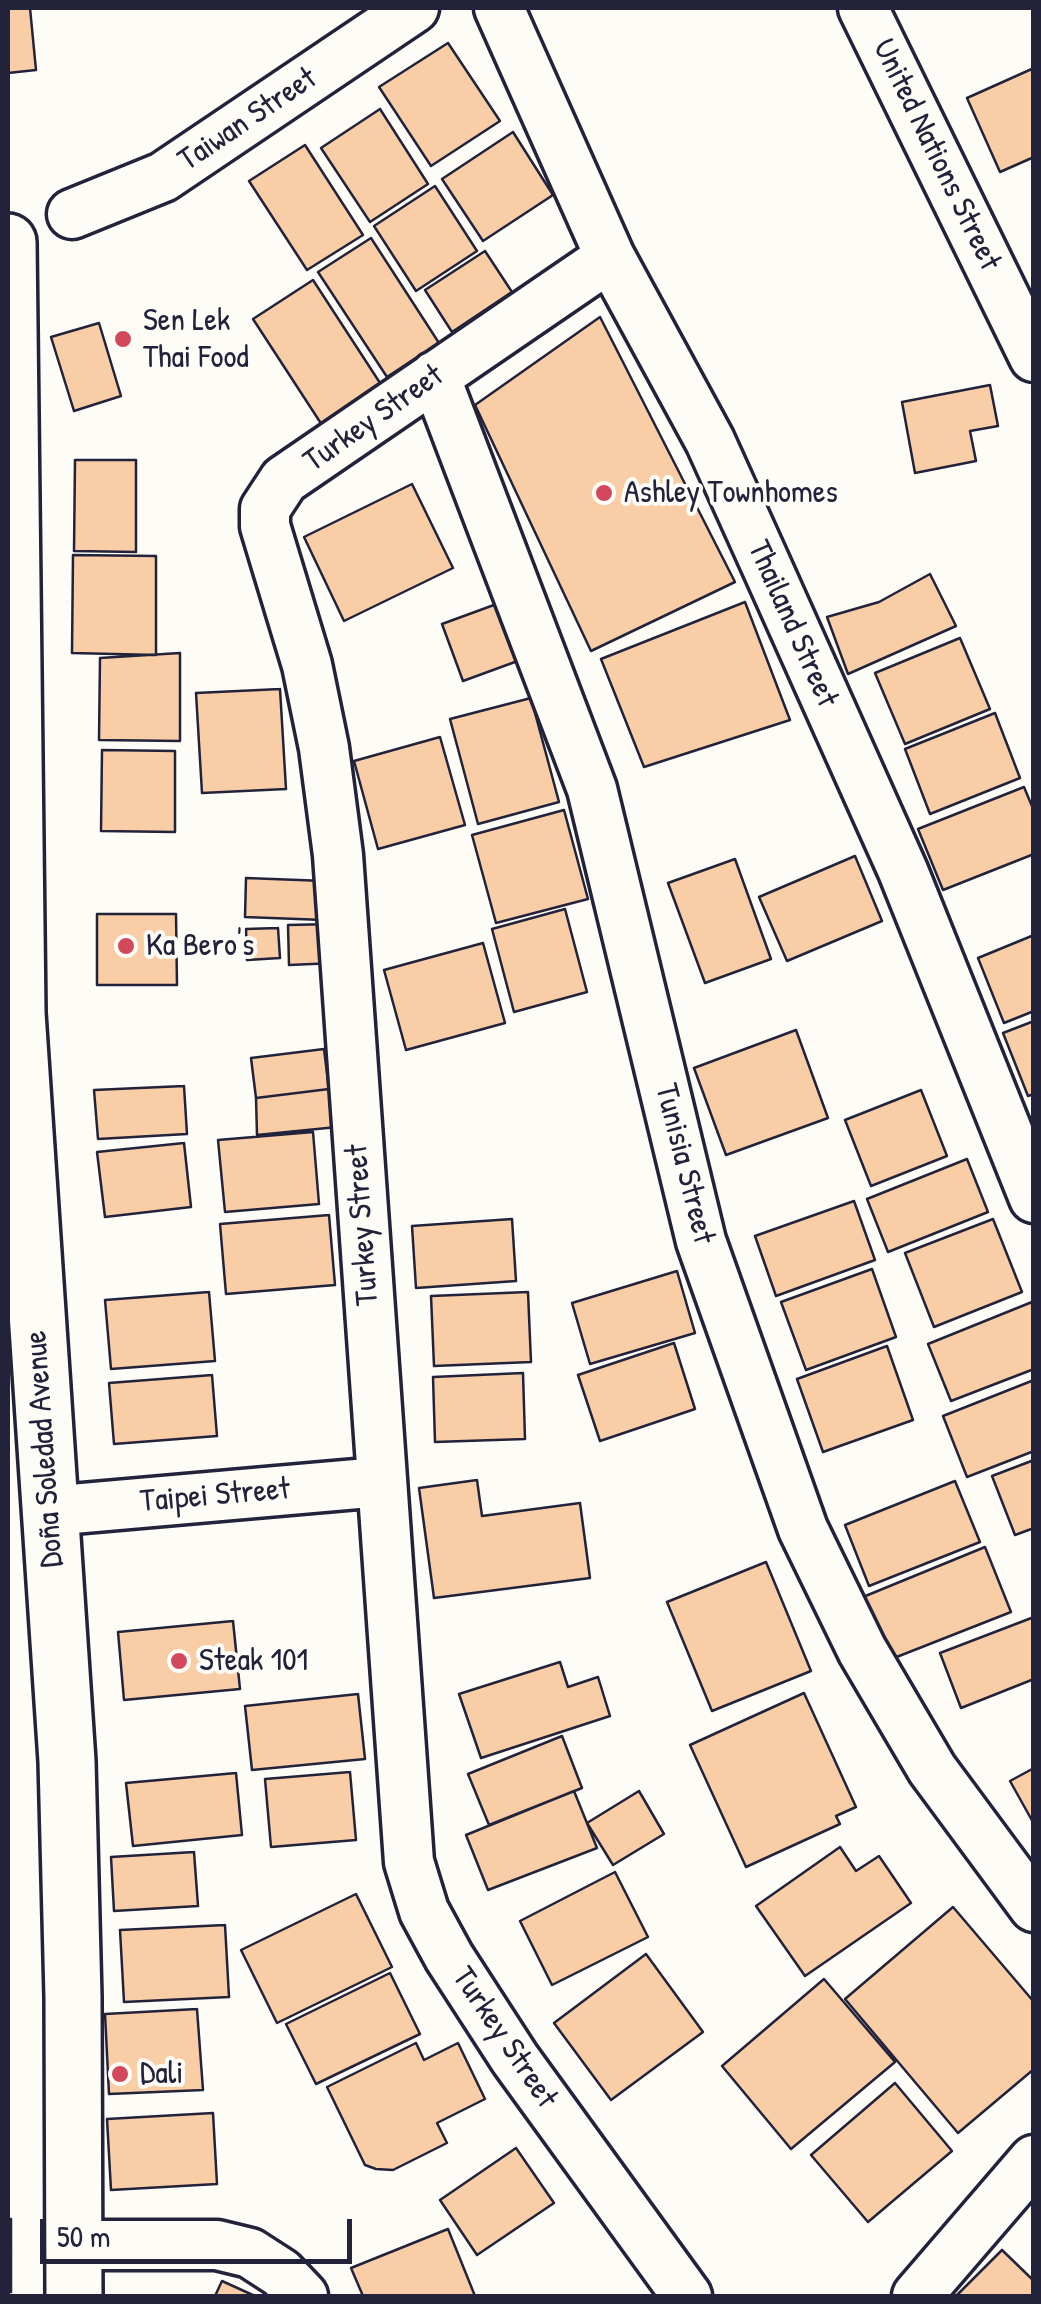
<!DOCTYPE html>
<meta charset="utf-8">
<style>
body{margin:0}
#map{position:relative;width:1041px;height:2304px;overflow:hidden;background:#fdfcf7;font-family:"Patrick Hand",sans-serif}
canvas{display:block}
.frame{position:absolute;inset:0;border:10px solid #22223b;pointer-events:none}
.scale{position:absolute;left:40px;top:2219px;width:312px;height:45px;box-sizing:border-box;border:5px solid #22223b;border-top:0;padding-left:12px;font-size:30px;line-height:35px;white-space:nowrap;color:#22223b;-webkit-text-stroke:8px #fdfcf7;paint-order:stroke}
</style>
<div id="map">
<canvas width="1041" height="2304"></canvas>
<div class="frame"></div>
<div class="scale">50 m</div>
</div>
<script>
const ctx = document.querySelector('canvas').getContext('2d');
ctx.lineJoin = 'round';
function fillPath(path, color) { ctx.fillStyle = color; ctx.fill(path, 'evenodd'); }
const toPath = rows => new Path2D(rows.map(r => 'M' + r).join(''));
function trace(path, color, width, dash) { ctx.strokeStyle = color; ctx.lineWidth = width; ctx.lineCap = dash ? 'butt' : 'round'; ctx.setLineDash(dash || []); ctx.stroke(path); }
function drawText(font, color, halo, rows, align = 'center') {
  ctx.font = font + ' "Patrick Hand",sans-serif'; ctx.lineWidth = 8; ctx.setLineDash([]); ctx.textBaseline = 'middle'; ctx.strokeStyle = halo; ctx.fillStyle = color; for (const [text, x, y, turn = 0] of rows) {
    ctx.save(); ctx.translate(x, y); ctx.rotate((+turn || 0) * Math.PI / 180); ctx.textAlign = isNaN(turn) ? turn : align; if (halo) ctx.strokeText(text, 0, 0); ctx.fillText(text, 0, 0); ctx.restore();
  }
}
const building = toPath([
 [8,8,30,8,36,70,8,73,8,8],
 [448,43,500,121,431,166,379,87,448,43],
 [1034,68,1034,157,1000,172,967,98,1034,68],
 [380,109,428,184,370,222,321,148,380,109],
 [513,132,553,195,483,241,442,179,513,132],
 [305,145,363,235,307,270,249,181,305,145],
 [435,186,477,251,416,291,374,226,435,186],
 [371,238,439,343,387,377,318,272,371,238],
 [485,251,512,292,452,332,425,290,485,251],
 [313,280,382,386,322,425,253,319,313,280],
 [600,317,735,582,591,651,475,405,600,317],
 [99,323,121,396,74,411,51,337,99,323],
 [990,385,998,426,970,431,976,461,915,473,902,402,990,385],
 [75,460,136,460,136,552,74,551,75,460],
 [412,484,453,568,344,621,304,537,412,484],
 [73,555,156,556,156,655,72,653,73,555],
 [930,574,956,626,848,674,827,617,879,602,930,574],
 [513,598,534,655,463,681,442,624,513,598],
 [745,602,790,720,644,767,601,659,745,602],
 [960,638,990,709,905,744,875,673,960,638],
 [180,653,180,741,99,740,100,658,180,653],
 [280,689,286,789,202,793,196,693,280,689],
 [531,698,559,802,478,824,450,719,531,698],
 [995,713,1020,778,930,814,905,749,995,713],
 [440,737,465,825,378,849,354,761,440,737],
 [102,750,175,751,175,832,101,831,102,750],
 [1024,787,1034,811,1034,854,943,890,918,829,1024,787],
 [564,810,588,899,496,923,472,835,564,810],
 [855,856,882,921,787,961,759,897,855,856],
 [735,859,771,959,705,983,668,883,735,859],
 [246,878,325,881,324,920,245,917,246,878],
 [565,909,587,992,514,1012,492,929,565,909],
 [97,914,176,914,177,985,97,985,97,914],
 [333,924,335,963,289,965,288,925,333,924],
 [278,928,280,958,247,960,246,929,278,928],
 [1034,935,1034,1011,1004,1023,978,958,1034,935],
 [483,943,505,1023,406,1050,384,970,483,943],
 [1034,1021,1034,1094,1028,1096,1003,1033,1034,1021],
 [796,1030,828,1118,726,1155,694,1068,796,1030],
 [324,1049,329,1089,256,1098,251,1058,324,1049],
 [184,1086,187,1134,98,1139,94,1090,184,1086],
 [329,1089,337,1127,257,1135,256,1098,329,1089],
 [921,1090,947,1156,871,1186,845,1120,921,1090],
 [313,1132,319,1204,225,1212,218,1140,313,1132],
 [184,1143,191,1207,105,1217,97,1152,184,1143],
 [967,1159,988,1212,888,1252,867,1199,967,1159],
 [854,1201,875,1260,776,1296,755,1236,854,1201],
 [329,1215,335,1285,226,1294,220,1224,329,1215],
 [512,1219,516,1281,416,1288,412,1226,512,1219],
 [993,1219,1022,1292,934,1327,905,1253,993,1219],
 [872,1269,896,1337,806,1370,781,1302,872,1269],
 [677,1271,695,1333,590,1364,572,1303,677,1271],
 [209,1292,215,1361,111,1369,105,1300,209,1292],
 [528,1292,531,1362,434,1366,431,1296,528,1292],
 [1032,1302,1034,1369,951,1401,928,1344,1032,1302],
 [674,1343,695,1409,600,1441,578,1375,674,1343],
 [887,1346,913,1420,823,1452,797,1379,887,1346],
 [523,1373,525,1439,435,1442,433,1377,523,1373],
 [212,1375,217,1436,114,1444,109,1383,212,1375],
 [1034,1380,1034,1451,967,1477,943,1416,1034,1380],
 [1034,1460,1034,1528,1015,1535,992,1476,1034,1460],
 [477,1480,482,1516,580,1503,590,1578,434,1598,419,1488,477,1480],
 [955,1481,980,1542,869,1586,845,1525,955,1481],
 [985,1547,1011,1612,889,1660,863,1597,985,1547],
 [766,1562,811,1671,712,1711,667,1602,766,1562],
 [1034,1617,1034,1679,961,1708,940,1653,1034,1617],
 [233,1621,240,1689,124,1700,118,1632,233,1621],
 [560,1662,568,1687,598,1677,610,1716,481,1758,459,1694,560,1662],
 [804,1693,856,1807,836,1816,840,1824,746,1867,690,1745,804,1693],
 [358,1694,365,1759,252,1770,245,1706,358,1694],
 [562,1736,582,1788,489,1825,468,1774,562,1736],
 [1034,1768,1034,1824,1010,1781,1034,1768],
 [350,1772,356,1840,271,1847,265,1779,350,1772],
 [236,1773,242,1835,133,1846,126,1783,236,1773],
 [574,1791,597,1848,488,1890,466,1835,574,1791],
 [639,1791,664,1834,613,1865,587,1823,639,1791],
 [840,1847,856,1871,879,1856,911,1903,805,1976,756,1906,840,1847],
 [194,1852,198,1906,114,1911,111,1857,194,1852],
 [615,1872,648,1937,552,1985,520,1921,615,1872],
 [356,1894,392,1967,277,2023,241,1950,356,1894],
 [953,1907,1034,2002,1034,2069,958,2133,845,1999,953,1907],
 [225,1925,229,1997,124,2002,120,1930,225,1925],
 [646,1954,703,2032,611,2100,554,2023,646,1954],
 [390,1973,420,2034,316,2084,286,2024,390,1973],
 [824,1979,895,2062,791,2149,722,2066,824,1979],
 [197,2009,203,2090,109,2094,105,2014,197,2009],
 [416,2043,424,2060,458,2043,485,2099,437,2123,447,2143,393,2170,376,2169,365,2165,327,2087,416,2043],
 [895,2083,952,2151,868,2222,811,2155,895,2083],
 [213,2113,217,2184,111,2190,107,2119,213,2113],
 [516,2148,554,2203,477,2255,440,2200,516,2148],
 [8,2219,11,2219,11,2292,8,2292,8,2219],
 [448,2229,475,2296,363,2296,351,2268,448,2229],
 [1002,2250,1034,2281,1034,2296,956,2296,1002,2250],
 [222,2281,255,2296,215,2296,222,2281]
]);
const minor = toPath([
 [499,8,610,257,710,441,766,565,903,871,1034,1198],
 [863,8,1034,357],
 [72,214,163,177,414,8],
 [610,257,284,480,265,509,265,526,307,665,324,748,338,855,409,1862,424,1911,449,1957,515,2059,687,2296],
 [435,376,592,789,701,1241,803,1529,862,1650,932,1769,1034,1907],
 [49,1511,380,1482],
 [75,2245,217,2245,250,2253,281,2273,303,2296],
 [917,2296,1034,2160]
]);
const secondary = toPath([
 [8,242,17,1013,67,1761,73,1997,74,2296]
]);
const markers = [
 [123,339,10,"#d1495b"],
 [604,493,10,"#d1495b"],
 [126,946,10,"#d1495b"],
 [179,1661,10,"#d1495b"],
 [120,2074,10,"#d1495b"]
];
const streetNames = [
 ["Taiwan Street",248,120,-34],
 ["United Nations Street",936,155,64],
 ["Turkey Street",374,419,-35],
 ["Thailand Street",792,624,66],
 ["Tunisia Street",684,1164,76],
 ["Turkey Street",363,1225,-94],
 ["Doña Soledad Avenue",45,1449,-94],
 ["Taipei Street",215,1496,-5],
 ["Turkey Street",504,2038,56]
];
const poiNames = [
 ["Sen Lek",143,321],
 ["Thai Food",143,358],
 ["Ashley Townhomes",624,493],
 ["Ka Bero's",146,946],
 ["Steak 101",199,1661],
 ["Dali",140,2074]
];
fillPath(building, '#f9cea7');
trace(building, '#22223b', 2.5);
trace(minor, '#22223b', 55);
trace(secondary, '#22223b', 62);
trace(minor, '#fdfcf7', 48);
trace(secondary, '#fdfcf7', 55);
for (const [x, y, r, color] of markers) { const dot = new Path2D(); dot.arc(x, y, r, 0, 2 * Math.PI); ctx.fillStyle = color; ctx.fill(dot); trace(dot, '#fdfcf7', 4); }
drawText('32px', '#22223b', '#fdfcf7', streetNames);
drawText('32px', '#22223b', '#fdfcf7', poiNames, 'left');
</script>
